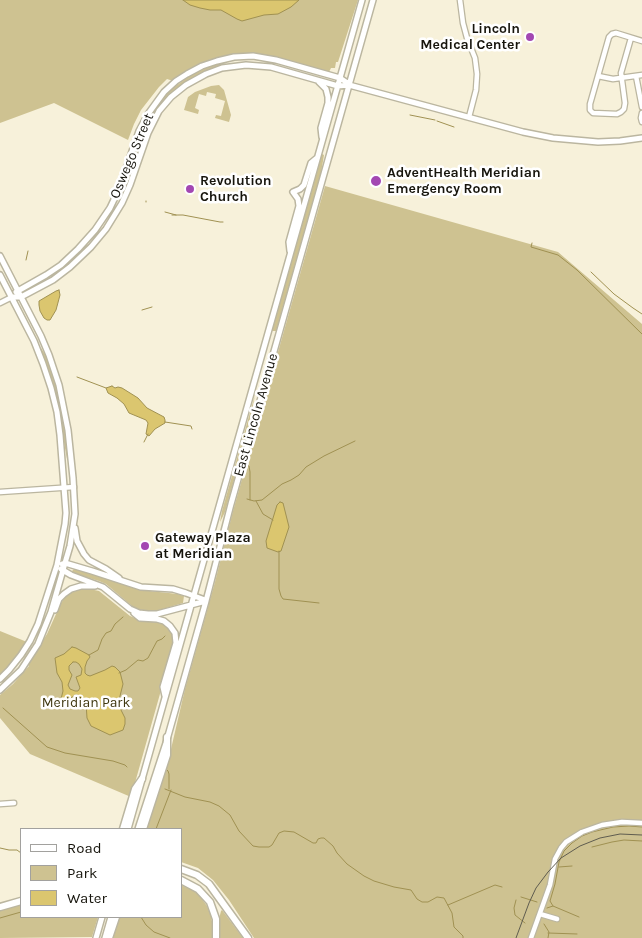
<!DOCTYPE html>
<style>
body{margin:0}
#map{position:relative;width:642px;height:938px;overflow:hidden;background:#f7f1da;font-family:Karla,sans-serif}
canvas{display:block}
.legend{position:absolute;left:20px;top:828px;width:162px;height:90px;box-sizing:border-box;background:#fff;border:1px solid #a2a19e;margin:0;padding:6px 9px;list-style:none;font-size:15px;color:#17150d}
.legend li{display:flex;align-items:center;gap:10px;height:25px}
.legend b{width:25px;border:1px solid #a2a19e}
</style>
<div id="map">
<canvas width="642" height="938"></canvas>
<ul class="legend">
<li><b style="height:6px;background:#fff"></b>Road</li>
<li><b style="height:14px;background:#cec291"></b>Park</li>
<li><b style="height:14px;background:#dbc66f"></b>Water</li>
</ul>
</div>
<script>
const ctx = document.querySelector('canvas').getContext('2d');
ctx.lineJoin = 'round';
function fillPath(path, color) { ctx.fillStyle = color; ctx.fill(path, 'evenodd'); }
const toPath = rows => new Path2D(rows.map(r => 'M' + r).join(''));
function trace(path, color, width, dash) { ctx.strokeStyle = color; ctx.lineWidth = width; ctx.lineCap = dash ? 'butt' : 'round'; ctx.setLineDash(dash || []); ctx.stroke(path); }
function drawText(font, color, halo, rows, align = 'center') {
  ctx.font = font + ' Karla,sans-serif'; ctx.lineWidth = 5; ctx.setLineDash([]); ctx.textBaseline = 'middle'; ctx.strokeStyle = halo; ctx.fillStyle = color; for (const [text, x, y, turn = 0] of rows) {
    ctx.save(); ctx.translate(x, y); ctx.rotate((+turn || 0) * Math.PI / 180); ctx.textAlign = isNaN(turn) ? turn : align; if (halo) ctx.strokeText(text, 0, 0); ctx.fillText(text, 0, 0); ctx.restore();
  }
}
const green = toPath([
 [0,0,358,0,338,62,336,62,335,68,331,68,329,72,279,58,260,55,239,54,221,57,209,60,192,68,173,81,167,79,159,87,141,110,134,124,128,140,54,103,0,123],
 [215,64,219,64,220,65,217,67,203,72,183,84,170,94,160,106,153,117,146,130,129,182,126,187,135,154,142,132,149,117,159,102,173,88,191,75],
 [219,85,224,90,231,115,229,122,215,118,216,115,221,116,225,101,215,98,216,94,207,92,206,96,199,94,195,108,199,110,198,114,184,110,188,97,195,92,211,86],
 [322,154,324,155,321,173,277,328,276,331,272,331],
 [325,186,558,252,642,324,642,938,254,938,229,900,213,880,198,868,181,862,181,829,146,829,171,749,185,689,215,582,233,511],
 [41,348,48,359,58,390,65,426,69,459,67,459,55,394,47,367,40,349],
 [255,395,248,431,225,512,220,522,222,511],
 [74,569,110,579,140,590,178,594,184,596,183,603,153,612,140,610,132,606,106,584,99,581,73,573,72,571],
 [85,588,99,591,130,616,142,621,162,623,169,628,173,633,174,644,131,797,30,754,0,718,0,695,13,684,29,666,28,664,47,634,61,603,66,596,73,591],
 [0,631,27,642,15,659,0,676],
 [181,885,194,891,199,895,207,906,211,916,213,927,212,938,113,938,120,917,181,917],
 [21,903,21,917,98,917,92,937,0,938,0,909],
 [222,910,243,938,219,938,219,919,221,911]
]);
const water = toPath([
 [183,0,299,0,291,7,278,14,264,15,242,21,237,19,221,10,210,10,200,8,190,5,183,0],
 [59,290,60,295,56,310,50,320,47,320,44,318,40,311,39,305,39,301,56,291,59,290],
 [112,386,115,388,118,387,122,388,138,398,147,408,164,417,165,420,165,423,155,429,149,436,146,434,148,423,146,420,129,413,124,404,117,398,108,393,106,388,112,386],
 [280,502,283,503,289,527,281,551,278,552,267,548,266,541,277,505,280,502],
 [72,647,76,648,89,655,90,657,87,661,85,667,85,673,87,675,90,676,105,670,112,666,115,667,120,672,123,684,118,704,125,718,125,724,123,730,110,735,91,726,87,718,86,703,78,695,75,695,67,701,60,703,63,691,62,682,57,673,55,658,64,654,72,647],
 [73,662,76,662,79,664,82,669,81,675,76,677,80,688,78,691,75,691,70,689,68,685,72,675,69,670,69,666,73,662]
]);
const stream = toPath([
 [410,115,435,120],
 [437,121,454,127],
 [146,202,146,201],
 [165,212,176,215],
 [172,215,183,215,220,222,223,222],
 [532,243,531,247,558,255,577,270,642,334],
 [26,260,28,251],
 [591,272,614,294,633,308,642,314],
 [142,310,152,307],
 [77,377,106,388],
 [165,422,191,426,192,429],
 [144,442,148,434],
 [246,465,249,466,250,472,250,500],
 [247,499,254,501,262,500,282,484,291,480,299,475,306,467,324,456,355,441],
 [256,501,263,514,273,520],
 [279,551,279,589,281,596,283,599,319,603],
 [89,655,98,650,102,639,106,633,111,631,115,624,123,617],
 [119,673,126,670,138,660,143,661,148,658,157,641,162,639,165,636],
 [3,708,47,747,65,753,113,761,125,765,127,767],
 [166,769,168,771,169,774,169,789],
 [165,789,185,797,210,802,219,806,230,815,239,831,253,846,259,847,269,847,272,845,279,833,284,831,294,832,313,843,316,843,318,839,321,838,324,838,333,846,337,853,347,864,364,876,374,881,394,887,411,890,417,899,422,902,428,902,437,897,444,898,452,913,454,927,463,936,463,938],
 [156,829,171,790],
 [592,847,612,842,624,840,642,841],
 [0,848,9,850,17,850,21,853],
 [559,867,572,866],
 [521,897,537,902],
 [516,900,514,908,515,915,525,923],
 [448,905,495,885,502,887],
 [553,906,550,901,555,884,559,862,564,851,572,843,582,836,592,832,613,827,629,826,642,827],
 [547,908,553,906,579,917],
 [141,917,146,925,154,932,170,938],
 [0,918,21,912],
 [544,924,549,932,548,938],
 [548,933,577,934]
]);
const minor = toPath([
 [460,0,463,23,467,38,475,58,477,74,476,90,469,117],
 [631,38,621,73,625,103,624,109,621,112,617,114,593,113,590,110,590,104,609,37,612,34,616,33,642,41],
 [598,76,613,79,642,75],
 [636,76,642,107],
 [642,113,641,118,642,122],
 [0,303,12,297],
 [0,492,74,487],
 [0,804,14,803],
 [540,914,557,919],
 [531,938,550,885,555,859,561,848,566,842,582,832,602,825,622,822,642,823]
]);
const major = toPath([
 [319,82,326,89,328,97,328,103,321,128,322,137],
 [290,251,289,242,299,206,298,199,293,192,300,189,304,185,311,163,317,158],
 [0,256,41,336,49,355,59,385,68,430,73,478,75,514,70,546,65,563,51,612,38,644,21,670,0,690],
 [0,275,34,341,43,364,51,388,57,412,60,435,66,513,65,524,57,565,38,624,30,641,21,655,9,670,0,679],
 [16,292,46,275,61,265,78,249,95,230,110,208,119,189,139,131,148,114,164,92,176,81,187,74,202,66,217,61,234,57,253,56,276,60,340,78,349,84],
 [12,297,21,297,53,280,70,267,91,247,106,229,122,203,130,185,148,133,159,111,171,97,186,85,206,74,222,68,246,65,271,67,338,86,349,85,523,132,553,138,598,142,620,141,642,138],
 [75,528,77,541,84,554,89,560,106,569,119,578],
 [62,564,65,563,92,571,141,587,173,589,186,593,205,600],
 [61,569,71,575,103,587,130,609,139,613,148,614,157,614,206,601],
 [55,610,59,599,64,594,71,589,81,586,95,586],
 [134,613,140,618,157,619,164,621,170,626,175,633,176,643,163,687,165,696],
 [128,829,362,0],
 [138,829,166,743,206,601,231,504,373,0],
 [96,938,102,917],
 [105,938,111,917]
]);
const highway = toPath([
 [123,829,135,789,142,779],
 [143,829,167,755,167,737],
 [181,869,197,875,209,884,248,938],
 [181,880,198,889,210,902,216,919,216,938],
 [0,907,21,901],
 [109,938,116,917]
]);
const tram = toPath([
 [516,938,529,903,536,888,548,872,561,858,580,846,600,838,620,834,642,835]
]);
const markers = [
 [530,37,5,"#a347b2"],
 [376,181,6,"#a347b2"],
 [190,189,5,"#a347b2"],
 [145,546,5,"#a347b2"]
];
const poiNames = [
 ["Lincoln",520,29,"right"],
 ["Medical Center",520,45,"right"],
 ["AdventHealth Meridian",387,173],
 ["Emergency Room",387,189],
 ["Revolution",200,181],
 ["Church",200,197],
 ["Gateway Plaza",155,538],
 ["at Meridian",155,554]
];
const streetNames = [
 ["Oswego Street",132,156,-67],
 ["East Lincoln Avenue",256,415,-74]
];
const parkNames = [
 ["Meridian Park",86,703]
];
fillPath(green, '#cec291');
fillPath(water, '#dbc66f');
trace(water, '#a09152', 1);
trace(stream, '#a09152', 1);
trace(minor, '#bbb6a0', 7);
trace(major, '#bbb6a0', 8);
trace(highway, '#bbb6a0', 9);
trace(minor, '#fff', 4.5);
trace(major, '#fff', 5);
trace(highway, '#fff', 6);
trace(tram, '#5f5c4f', 1);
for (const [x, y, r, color] of markers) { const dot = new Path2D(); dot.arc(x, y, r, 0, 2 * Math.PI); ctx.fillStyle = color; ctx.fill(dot); trace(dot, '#fff', 2); }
drawText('bold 14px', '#17150d', '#fff', poiNames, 'left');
drawText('14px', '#17150d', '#fff', streetNames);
drawText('14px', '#3f3710', '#fff', parkNames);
</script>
